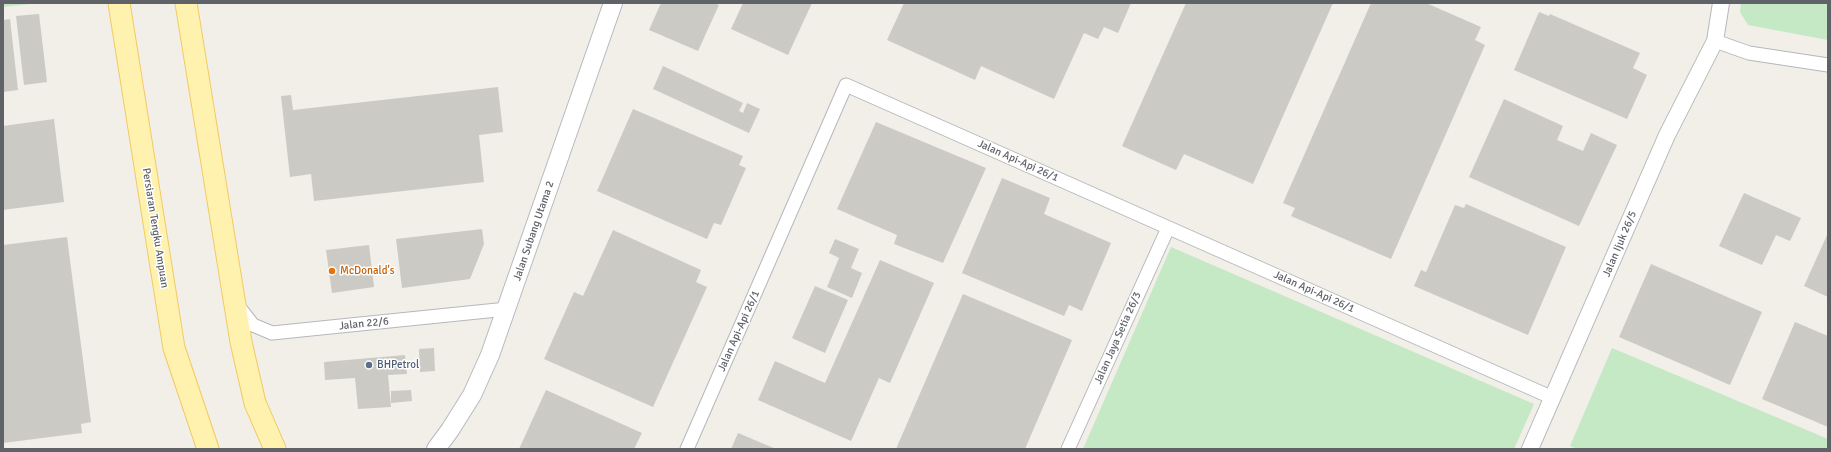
<!DOCTYPE html>
<style>
body{margin:0}
#map{position:relative;width:1831px;height:452px;overflow:hidden;background:#f1efe8;font-family:Signika,sans-serif}
canvas{display:block}
.frame{position:absolute;inset:0;border:4px solid #5f6368;pointer-events:none}
</style>
<div id="map">
<canvas width="1831" height="452"></canvas>
<div class="frame"></div>
</div>
<script>
const ctx = document.querySelector('canvas').getContext('2d');
ctx.lineJoin = 'round';
function fillPath(path, color) { ctx.fillStyle = color; ctx.fill(path, 'evenodd'); }
const toPath = rows => new Path2D(rows.map(r => 'M' + r).join(''));
function trace(path, color, width, dash) { ctx.strokeStyle = color; ctx.lineWidth = width; ctx.lineCap = dash ? 'butt' : 'round'; ctx.setLineDash(dash || []); ctx.stroke(path); }
function drawText(font, color, halo, rows, align = 'center') {
  ctx.font = font + ' Signika,sans-serif'; ctx.lineWidth = 3; ctx.setLineDash([]); ctx.textBaseline = 'middle'; ctx.strokeStyle = halo; ctx.fillStyle = color; for (const [text, x, y, turn = 0] of rows) {
    ctx.save(); ctx.translate(x, y); ctx.rotate((+turn || 0) * Math.PI / 180); ctx.textAlign = isNaN(turn) ? turn : align; if (halo) ctx.strokeText(text, 0, 0); ctx.fillText(text, 0, 0); ctx.restore();
  }
}
const green = toPath([
 [3,3,39,3,3,7],
 [1741,3,1828,3,1828,40,1748,25,1740,12],
 [1171,247,1534,404,1514,449,1083,449],
 [1612,348,1828,439,1828,449,1577,449,1570,446]
]);
const building = toPath([
 [661,3,714,3,719,5,698,51,649,30],
 [743,3,812,3,788,55,731,29],
 [904,3,1131,3,1118,33,1104,27,1098,39,1084,33,1054,99,981,66,975,80,887,40],
 [1186,3,1333,3,1253,184,1184,154,1176,170,1122,146],
 [1371,3,1426,3,1481,27,1475,40,1485,45,1391,259,1291,216,1295,208,1283,203],
 [1539,12,1549,16,1550,14,1640,53,1633,68,1647,75,1627,119,1514,70],
 [39,14,47,82,24,85,16,16],
 [10,19,18,90,3,92,3,20],
 [663,66,743,103,739,111,743,113,747,103,760,109,749,133,653,89],
 [498,87,503,132,479,135,484,182,314,201,311,174,290,177,281,96,291,95,293,110],
 [1504,99,1563,126,1557,140,1583,151,1591,133,1617,145,1579,226,1469,177],
 [633,109,743,156,739,165,746,168,721,225,714,223,707,239,597,191],
 [54,119,64,202,3,210,3,126],
 [876,122,986,168,943,263,894,244,897,235,837,209],
 [1002,178,1050,198,1044,214,1111,243,1082,311,1069,305,1064,316,962,273],
 [1744,193,1801,218,1790,241,1776,235,1762,265,1719,246],
 [1466,204,1566,247,1528,335,1414,286,1421,270,1426,272,1455,205,1464,208],
 [482,229,484,244,470,279,402,288,396,239],
 [613,230,701,270,696,282,707,287,653,407,544,359,574,292,583,296],
 [1828,233,1828,297,1804,286],
 [67,237,91,422,81,424,82,433,3,443,3,245],
 [835,239,859,249,851,268,862,273,852,298,827,287,839,258,829,253],
 [369,245,374,287,332,293,326,250],
 [880,260,934,283,890,383,879,378,851,441,758,400,775,361,825,383],
 [1651,264,1762,312,1730,385,1619,337],
 [815,286,848,300,825,353,792,338],
 [963,294,1072,340,1025,449,896,449],
 [1795,322,1828,336,1828,427,1762,399],
 [434,348,435,371,420,372,419,349],
 [405,355,407,374,388,375,391,407,358,409,355,378,325,380,324,362],
 [411,390,412,401,391,403,391,391],
 [546,390,642,433,634,449,519,449],
 [738,433,776,449,731,449]
]);
const minor = toPath([
 [1715,41,1749,53,1828,65],
 [238,306,253,325,272,333,507,309],
 [687,449,846,85,1553,398],
 [1068,449,1168,228]
]);
const tertiary = toPath([
 [1530,449,1667,135,1715,41,1721,3]
]);
const secondary = toPath([
 [436,449,450,430,472,395,490,355,613,3]
]);
const primary = toPath([
 [119,3,174,348,208,449],
 [186,3,241,342,255,403,275,449]
]);
const markers = [
 [332,271,4,"#e8710a"],
 [369,365,4,"#5c6f8a"]
];
const streetNames = [
 ["Jalan Api-Api 26/1",1018,161,24],
 ["Persiaran Tengku Ampuan",155,228,81],
 ["Jalan Subang Utama 2",534,231,-71],
 ["Jalan Ijuk 26/5",1620,244,-67],
 ["Jalan Api-Api 26/1",1314,292,24],
 ["Jalan 22/6",364,324,-6],
 ["Jalan Api-Api 26/1",739,331,-66],
 ["Jalan Jaya Setia 26/3",1118,338,-66]
];
const foodNames = [
 ["McDonald's",340,271]
];
const serviceNames = [
 ["BHPetrol",377,365]
];
fillPath(green, '#c5e8c5');
fillPath(building, '#cccac5');
trace(minor, '#b5b8bc', 15);
trace(tertiary, '#b5b8bc', 18);
trace(secondary, '#b6babf', 20);
trace(primary, '#f2c960', 23);
trace(minor, '#fff', 13);
trace(tertiary, '#fff', 16);
trace(secondary, '#fff', 18);
trace(primary, '#fff2af', 21);
for (const [x, y, r, color] of markers) { const dot = new Path2D(); dot.arc(x, y, r, 0, 2 * Math.PI); ctx.fillStyle = color; ctx.fill(dot); trace(dot, '#fff', 1.5); }
drawText('11px', '#5f6368', '#fff', streetNames);
drawText('11px', '#c56008', '#fff', foodNames, 'left');
drawText('11px', '#4e5e75', '#fff', serviceNames, 'left');
</script>
